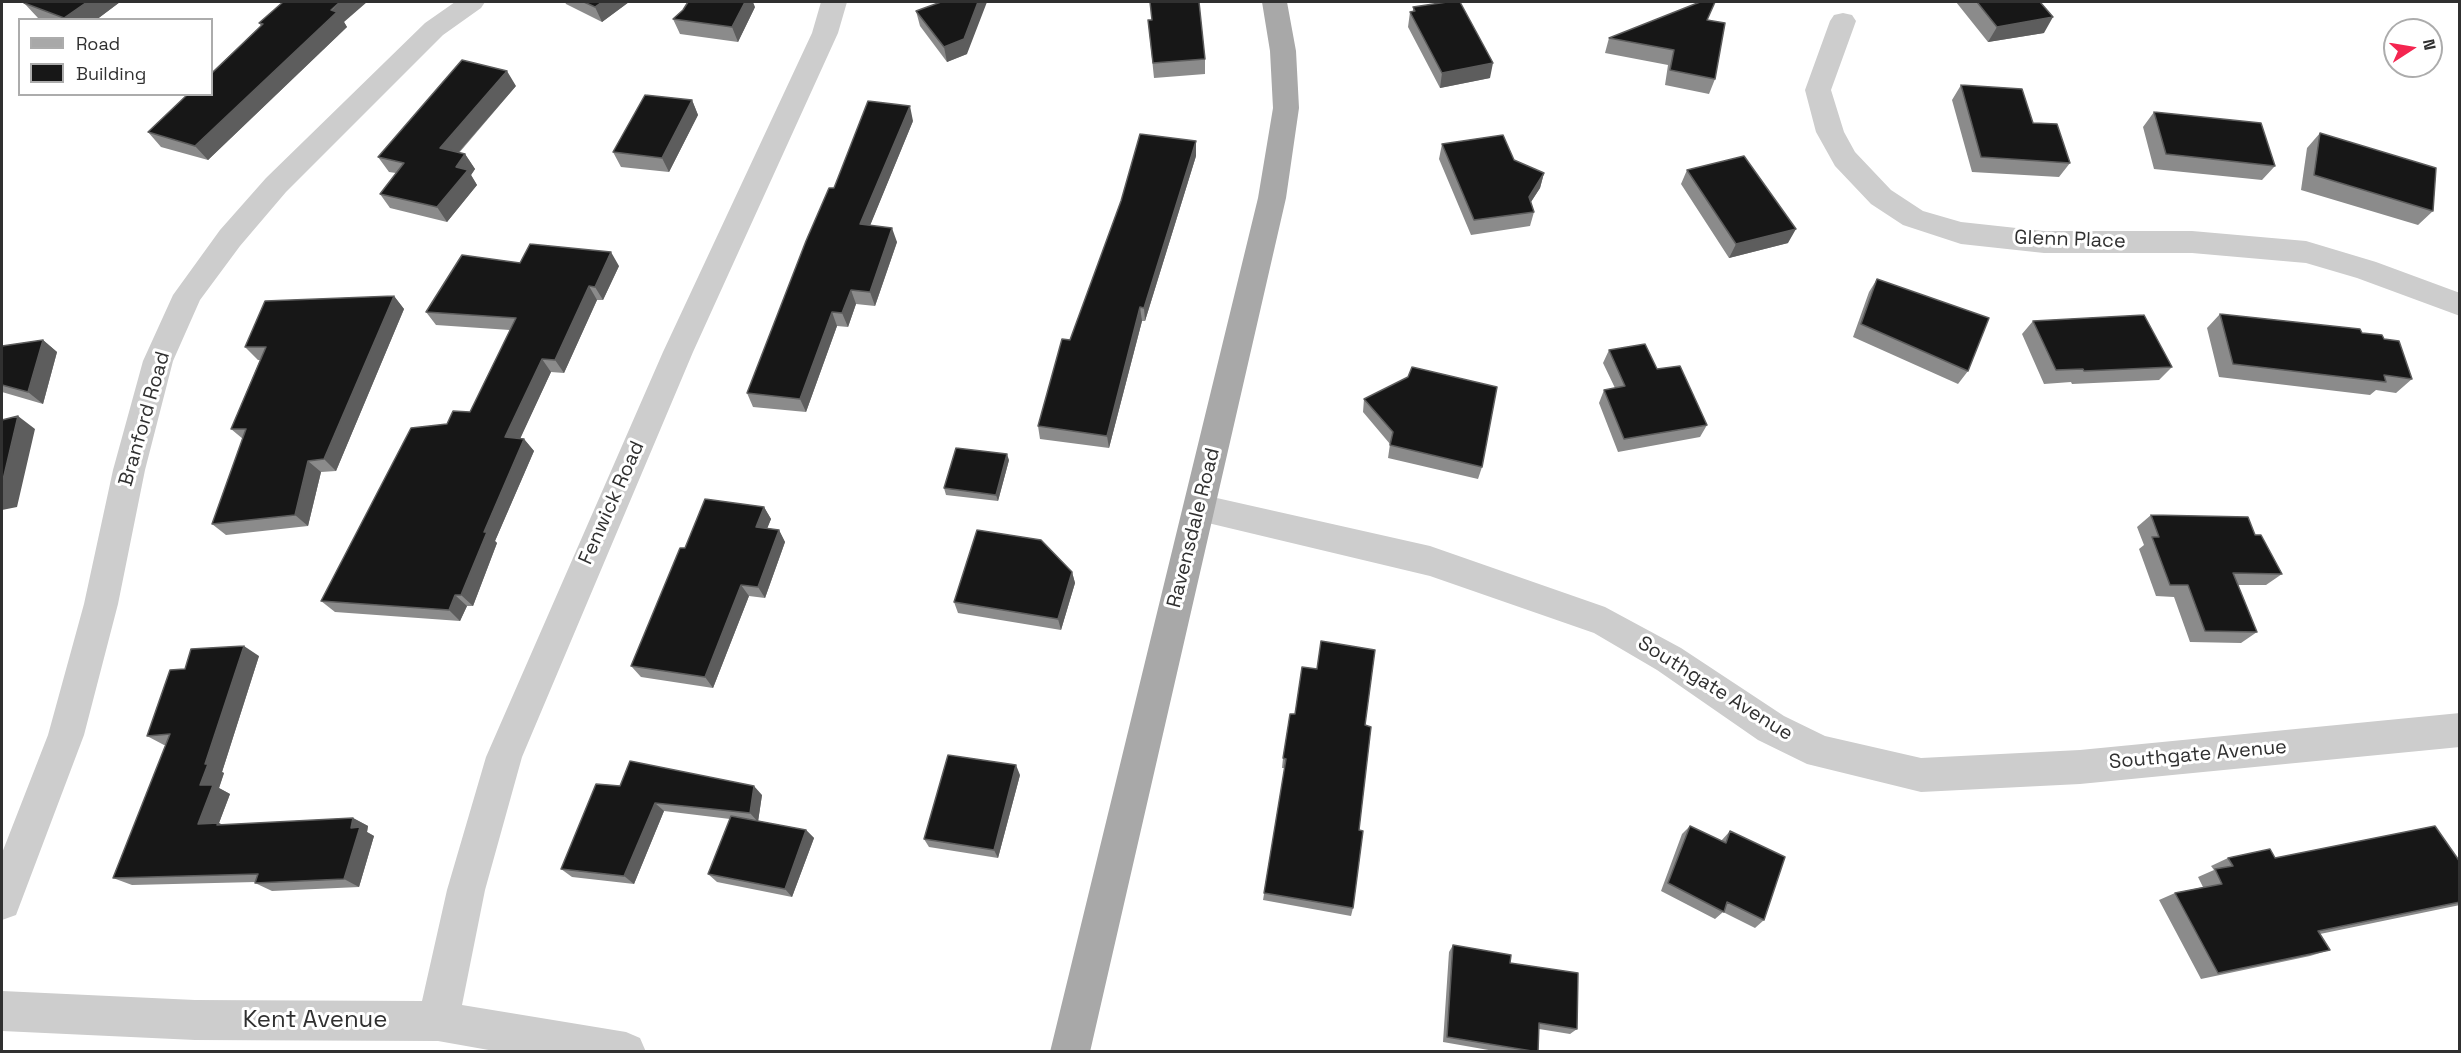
<!DOCTYPE html>
<style>
body{margin:0}
#map{position:relative;width:2461px;height:1053px;overflow:hidden;background:#fff;font-family:"Space Grotesk",sans-serif}
canvas{display:block}
.frame{position:absolute;inset:0;border:3px solid #303030;pointer-events:none}
.legend{position:absolute;left:18px;top:18px;width:195px;height:78px;box-sizing:border-box;background:#fff;border:2px solid #acacac;margin:0;padding:8px 10px;list-style:none;font-size:18px;color:#303030}
.legend li{display:flex;align-items:center;gap:12px;height:30px}
.legend b{width:30px;border:2px solid #acacac}
.north{position:absolute;left:2383px;top:18px;width:60px;height:60px;box-sizing:border-box;background:#fff;border:2px solid #acacac;border-radius:50%;rotate:78deg;font-size:16px;font-weight:700;line-height:24px;text-align:center;color:#303030}
.north::after{content:'';display:block;margin:auto;width:21px;height:27px;background:#f42550;clip-path:polygon(50% 0,100% 100%,50% 72%,0 100%)}
</style>
<div id="map">
<canvas width="2461" height="1053"></canvas>
<div class="frame"></div>
<ul class="legend">
<li><b style="height:8px;background:#a8a8a8"></b>Road</li>
<li><b style="height:16px;background:#171717"></b>Building</li>
</ul>
<div class="north">N</div>
</div>
<script>
const ctx = document.querySelector('canvas').getContext('2d');
ctx.lineJoin = 'round';
const toPath = rows => new Path2D(rows.map(r => 'M' + r).join(''));
function fillPath(path, color) { ctx.fillStyle = color; ctx.fill(path, 'evenodd'); }
function trace(path, color, width, dash) { ctx.strokeStyle = color; ctx.lineWidth = width; ctx.lineCap = dash ? 'butt' : 'round'; ctx.setLineDash(dash || []); ctx.stroke(path); }
function drawText(font, color, halo, rows, align = 'center') {
  ctx.font = font + ' "Space Grotesk",sans-serif'; ctx.lineWidth = 6; ctx.setLineDash([]); ctx.textBaseline = 'middle'; ctx.strokeStyle = halo; ctx.fillStyle = color; for (const [text, x, y, turn = 0] of rows) {
    ctx.save(); ctx.translate(x, y); ctx.rotate((+turn || 0) * Math.PI / 180); ctx.textAlign = isNaN(turn) ? turn : align; if (halo) ctx.strokeText(text, 0, 0); ctx.fillText(text, 0, 0); ctx.restore();
  }
}
const minor = toPath([
 [455,2,485,2,481,8,443,35,286,192,240,246,200,300,173,361,145,470,118,604,84,735,16,915,2,920,2,853,48,735,84,604,113,470,143,361,173,295,220,230,266,178,425,23,455,2],
 [821,2,847,2,838,33,693,352,522,757,485,890,462,1005,626,1032,640,1038,646,1052,500,1052,438,1041,195,1040,2,1031,2,991,195,1000,422,1001,447,890,486,757,663,352,812,33,821,2],
 [1843,13,1852,15,1856,21,1831,90,1844,132,1855,152,1891,190,1923,211,1961,222,2044,231,2192,231,2306,241,2376,262,2460,293,2460,316,2357,278,2306,263,2192,253,2044,253,1961,244,1903,225,1871,204,1835,166,1816,132,1805,90,1830,21,1834,15,1843,13],
 [1199,494,1430,546,1605,607,1681,648,1784,716,1825,736,1921,758,2080,750,2460,713,2460,747,2080,784,1921,792,1807,764,1758,740,1657,670,1594,633,1430,576,1187,518,1183,508,1187,498,1199,494]
]);
const major = toPath([
 [1262,2,1287,2,1296,51,1299,108,1286,198,1090,1052,1050,1052,1258,198,1273,108,1270,51,1262,2]
]);
const wall = toPath([
 [27,2,120,2,96,20,41,20,38,18,24,3],
 [565,2,629,2,602,22,566,4],
 [1956,2,2040,2,2044,33,1988,42],
 [755,7,738,42,680,34,673,19],
 [1413,7,1490,78,1440,88,1408,27,1410,12,1413,11],
 [916,11,967,54,947,62,920,26],
 [1148,20,1205,59,1205,74,1154,78],
 [1708,20,1715,79,1709,94,1665,85,1668,65,1605,53,1609,38],
 [344,22,347,27,208,160,161,147,148,132,261,26,259,23],
 [1961,85,2033,123,2070,163,2059,177,1972,172,1952,100],
 [516,86,459,153,465,154,475,169,471,175,477,185,447,222,390,208,380,194,396,173,389,172,378,157],
 [692,100,698,115,669,172,621,167,613,152],
 [2154,112,2275,166,2262,180,2154,169,2143,127],
 [913,121,870,225,897,242,875,306,856,304,848,327,837,326,806,412,753,407,747,393,834,188],
 [2320,133,2433,211,2418,225,2301,190,2307,148],
 [1442,144,1514,160,1544,173,1540,188,1531,202,1534,212,1530,226,1471,235,1439,159],
 [1196,156,1145,321,1142,321,1109,448,1040,439,1038,426,1070,340,1121,201],
 [1687,170,1788,243,1729,258,1681,184],
 [520,263,619,266,603,300,597,300,564,373,551,372,520,438,524,439,534,451,495,541,497,543,473,606,467,606,460,621,335,612,321,601,447,424,470,412,510,330,436,325,426,312],
 [1877,279,1968,371,1958,384,1853,337,1869,292],
 [394,296,404,309,336,471,321,472,308,526,226,535,212,524,243,439,231,429,260,360,258,360,245,347],
 [2220,314,2362,333,2384,339,2412,379,2396,393,2376,390,2370,395,2219,377,2207,328],
 [2033,321,2172,367,2159,380,2072,384,2071,382,2044,384,2022,334],
 [43,340,57,352,43,404,2,392,2,346],
 [1609,350,1657,369,1707,425,1700,437,1618,452,1599,403,1604,390,1615,388,1603,363],
 [1364,399,1482,467,1478,479,1388,458,1390,444,1363,412],
 [1009,460,998,501,946,495,944,488],
 [764,507,771,519,767,528,779,530,785,542,765,598,749,596,713,688,641,677,631,666,685,548],
 [2151,515,2255,535,2282,574,2266,585,2238,585,2257,632,2241,643,2190,642,2174,597,2156,596,2139,549,2144,545,2137,527],
 [1072,572,1075,583,1061,630,958,613,954,602],
 [259,656,222,772,224,773,219,788,230,794,219,823,222,825,353,818,368,826,367,832,374,836,359,887,272,891,255,883,256,882,132,885,113,878,166,745,164,745,147,736,185,669],
 [1365,725,1353,908,1351,916,1263,900,1285,768,1282,768,1283,758],
 [1020,775,998,858,929,847,924,839],
 [596,784,762,795,758,821,806,830,814,838,792,897,717,882,708,874,730,819,664,811,634,884,572,877,561,869],
 [1690,826,1721,841,1730,831,1764,920,1755,928,1723,912,1715,919,1661,891,1682,834],
 [2228,858,2460,862,2460,905,2320,934,2330,950,2310,956,2201,979,2159,900,2175,893,2203,887,2198,877,2214,870,2211,866],
 [1453,945,1510,963,1577,1029,1570,1034,1539,1029,1538,1052,1500,1052,1443,1042,1449,952]
]);
const shadedWall = toPath([
 [87,2,120,2,96,20,64,20,64,18],
 [340,2,367,2,344,22,347,27,208,160,195,146],
 [602,2,629,2,602,22,595,7],
 [745,2,753,2,755,7,738,42,732,27],
 [978,2,987,2,967,54,947,62,944,47],
 [2053,17,2044,33,1988,42,1997,27],
 [1493,63,1490,78,1440,88,1442,73],
 [507,71,516,86,450,162,440,148],
 [692,100,698,115,669,172,662,158],
 [910,106,913,121,865,238,860,224],
 [1196,141,1196,156,1145,321,1144,308],
 [465,154,475,169,471,175,477,185,447,222,437,207,456,167],
 [1544,173,1540,188,1525,211,1529,197],
 [892,228,897,242,875,306,870,292],
 [1796,229,1788,243,1729,258,1736,244],
 [611,252,619,266,603,300,595,287],
 [589,286,597,300,564,373,555,360],
 [851,290,856,304,848,327,842,313],
 [394,296,404,309,336,471,324,459],
 [1140,307,1142,321,1109,448,1107,436],
 [832,312,837,326,806,412,800,399],
 [43,340,57,352,43,404,28,392],
 [542,359,551,372,515,450,505,437],
 [18,416,35,429,17,507,2,510,2,484],
 [524,439,534,451,495,541,497,543,473,606,461,595,484,532],
 [1007,454,1009,460,998,501,996,495],
 [308,461,321,472,308,526,295,515],
 [764,507,771,519,763,539,756,527],
 [779,530,785,542,765,598,758,587],
 [1072,572,1075,583,1061,630,1058,619],
 [741,585,749,596,713,688,705,677],
 [455,595,467,606,460,621,449,610],
 [244,646,259,656,222,772,224,773,219,788,230,794,219,823,235,831,198,824,200,785,205,764],
 [1016,765,1020,775,998,858,994,850],
 [754,786,762,795,758,822,750,813],
 [655,803,664,811,634,884,624,876],
 [353,818,368,826,367,832,374,836,359,887,344,879],
 [806,830,814,838,792,897,785,889]
]);
const building = toPath([
 [27,2,87,2,64,18,24,3,27,2],
 [283,2,340,2,331,10,337,12,195,146,148,132,188,94,212,94,212,73,263,24,259,23,283,2],
 [584,2,602,2,595,7,584,2],
 [688,2,745,2,732,27,673,19,683,10,688,2],
 [941,2,978,2,964,39,944,47,916,11,941,2],
 [1150,2,1199,2,1205,59,1153,63,1148,20,1152,20,1150,2],
 [1447,2,1460,2,1493,63,1442,73,1410,12,1415,11,1413,7,1447,2],
 [1700,2,1715,2,1707,20,1725,23,1715,79,1670,70,1674,50,1609,38,1700,2],
 [1977,2,2040,2,2053,17,1997,27,1977,2],
 [462,60,507,71,440,148,465,154,456,167,468,170,437,207,380,194,404,163,378,157,462,60],
 [1961,85,2022,89,2033,123,2057,124,2070,163,1981,157,1961,85],
 [645,95,692,100,662,158,613,152,645,95],
 [868,101,910,106,860,224,892,228,870,292,851,290,842,313,832,312,800,399,747,393,806,241,829,188,834,188,868,101],
 [2154,112,2261,123,2275,166,2166,154,2154,112],
 [2320,133,2436,168,2433,211,2314,175,2320,133],
 [1140,134,1196,141,1144,308,1140,307,1107,436,1038,426,1062,339,1070,340,1121,201,1140,134],
 [1503,135,1514,160,1544,173,1529,197,1534,212,1474,220,1442,144,1503,135],
 [1744,156,1796,229,1736,244,1687,170,1744,156],
 [530,244,611,252,595,287,589,286,555,360,542,359,505,437,524,439,484,532,487,532,461,595,455,595,449,610,321,601,411,428,447,424,453,411,470,412,516,318,426,312,462,255,520,263,530,244],
 [1877,279,1989,318,1968,371,1861,324,1877,279],
 [394,296,324,459,308,461,295,515,212,524,246,429,231,429,266,347,245,347,265,301,394,296],
 [2220,314,2360,329,2362,333,2382,335,2384,339,2399,341,2412,379,2384,375,2386,382,2233,364,2220,314],
 [2144,315,2172,367,2084,371,2083,369,2056,370,2033,321,2144,315],
 [43,340,28,392,2,385,2,346,43,340],
 [1645,344,1657,369,1680,366,1707,425,1624,439,1604,390,1625,386,1609,350,1645,344],
 [1412,367,1497,387,1482,467,1390,445,1393,432,1364,399,1408,377,1412,367],
 [18,416,2,484,2,420,18,416],
 [956,448,1007,454,996,495,944,488,956,448],
 [705,499,764,507,756,527,779,530,758,587,741,585,705,677,631,666,680,548,685,548,705,499],
 [2151,515,2248,517,2255,535,2261,535,2282,574,2233,573,2257,632,2205,631,2188,585,2170,585,2152,537,2159,537,2151,515],
 [977,530,1041,540,1072,572,1058,619,954,602,977,530],
 [1321,641,1375,650,1365,725,1371,727,1359,830,1363,831,1353,908,1264,893,1286,759,1283,758,1290,714,1295,714,1302,667,1317,669,1321,641],
 [244,646,205,764,208,764,200,785,213,785,198,824,218,823,217,825,353,818,351,828,360,827,344,879,255,883,258,874,113,878,170,734,147,736,170,670,185,669,191,649,244,646],
 [948,755,1016,765,994,850,924,839,948,755],
 [630,761,754,786,750,813,655,803,624,876,561,869,596,784,620,786,630,761],
 [731,816,806,830,785,889,708,874,731,816],
 [1690,826,1726,843,1730,831,1785,857,1764,920,1727,902,1724,912,1668,883,1690,826],
 [2435,826,2460,862,2460,902,2318,931,2330,950,2218,973,2175,893,2222,884,2215,869,2233,866,2228,858,2270,849,2275,858,2435,826],
 [1453,945,1511,955,1510,963,1578,973,1577,1029,1539,1023,1538,1052,1447,1037,1453,945]
]);
const streetNames = [
 ["Glenn Place",2070,240,2],
 ["Branford Road",145,419,-74],
 ["Fenwick Road",612,503,-66],
 ["Ravensdale Road",1194,528,-76],
 ["Southgate Avenue",1715,689,32],
 ["Southgate Avenue",2198,755,-5]
];
const nearStreetnames = [
 ["Kent Avenue",315,1020]
];
fillPath(minor, '#cdcdcd');
fillPath(major, '#a8a8a8');
fillPath(wall, '#8b8b8b');
fillPath(shadedWall, '#5d5d5d');
fillPath(building, '#171717');
trace(building, '#5d5d5d', 1.5);
drawText('20px', '#303030', '#fff', streetNames);
drawText('24px', '#303030', '#fff', nearStreetnames);
</script>
